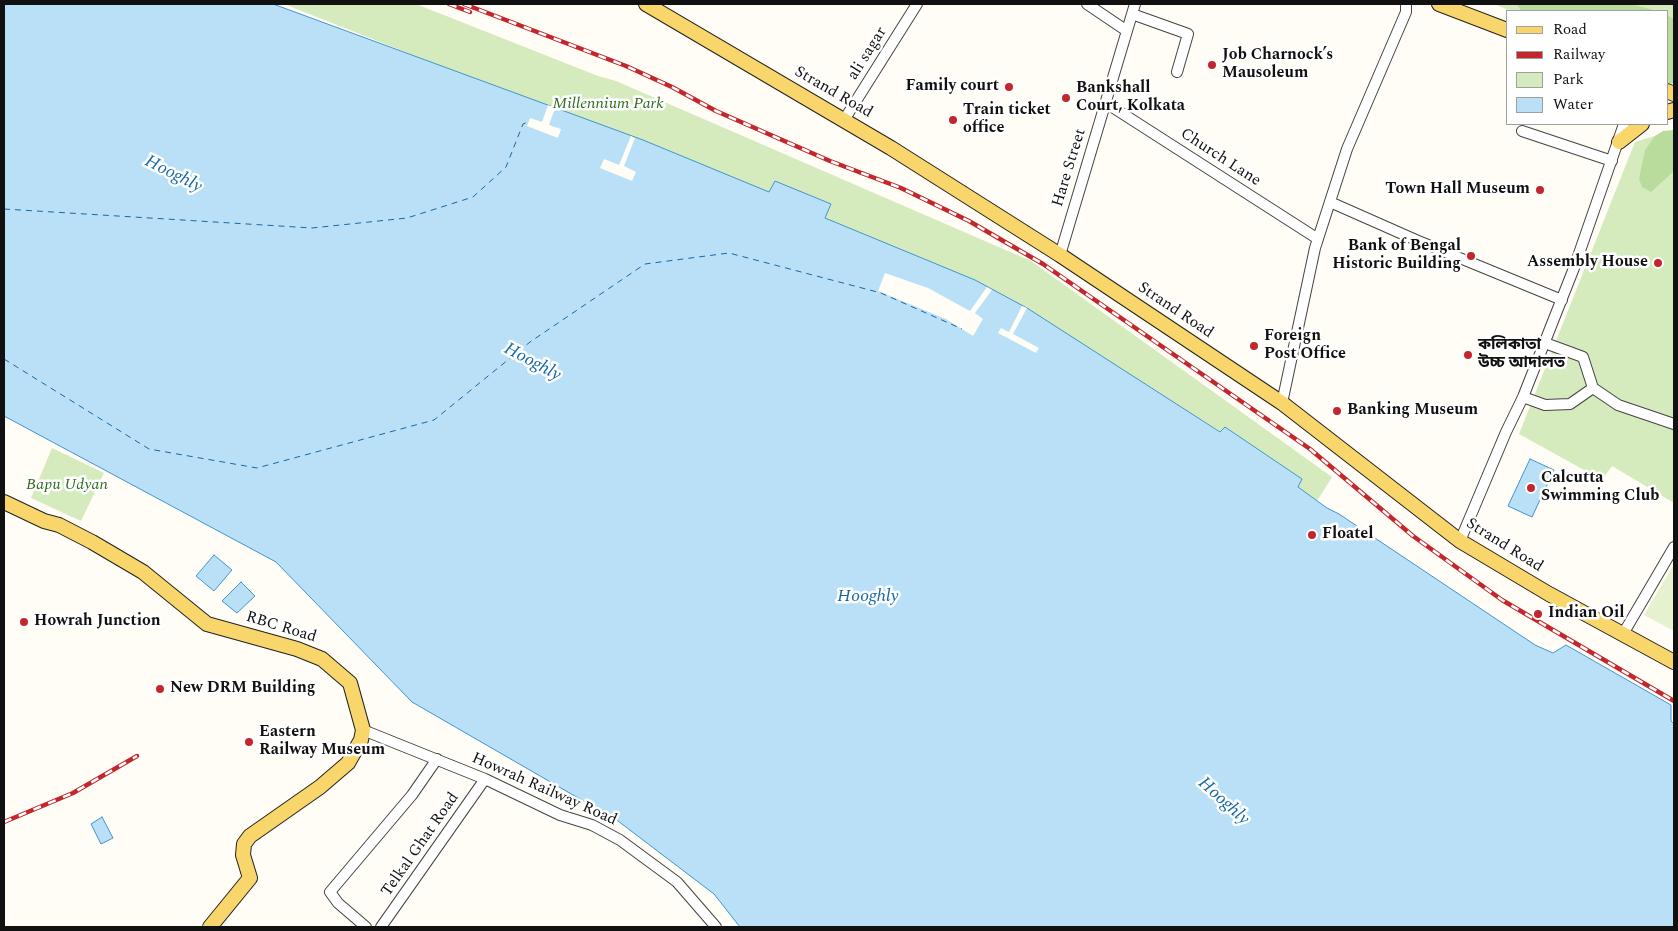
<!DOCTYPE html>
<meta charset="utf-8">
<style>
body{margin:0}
#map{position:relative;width:1678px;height:931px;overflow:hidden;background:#fffdf5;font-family:Spectral,serif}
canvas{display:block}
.frame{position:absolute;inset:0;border:5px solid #111;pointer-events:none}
.legend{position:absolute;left:1506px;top:10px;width:162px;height:115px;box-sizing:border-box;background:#fff;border:1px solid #a0a0a0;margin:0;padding:6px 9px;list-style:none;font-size:15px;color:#111}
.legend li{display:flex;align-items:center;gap:10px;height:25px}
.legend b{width:25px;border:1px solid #a0a0a0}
</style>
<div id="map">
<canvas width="1678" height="931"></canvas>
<div class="frame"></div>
<ul class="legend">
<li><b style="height:6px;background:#f9d66b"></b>Road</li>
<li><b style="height:6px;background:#c4262e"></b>Railway</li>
<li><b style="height:14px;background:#d5ebbd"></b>Park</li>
<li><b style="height:14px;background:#b9e0f7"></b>Water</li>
</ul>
</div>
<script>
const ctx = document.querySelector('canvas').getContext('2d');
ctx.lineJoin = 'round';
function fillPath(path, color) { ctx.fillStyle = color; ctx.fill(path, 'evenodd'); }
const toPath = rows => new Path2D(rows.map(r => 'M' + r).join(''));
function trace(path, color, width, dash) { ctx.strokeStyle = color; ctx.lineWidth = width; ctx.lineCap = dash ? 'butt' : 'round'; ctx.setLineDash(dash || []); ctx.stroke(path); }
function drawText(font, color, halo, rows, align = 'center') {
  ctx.font = font + ' Spectral,"Noto Sans Bengali",serif'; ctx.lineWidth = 5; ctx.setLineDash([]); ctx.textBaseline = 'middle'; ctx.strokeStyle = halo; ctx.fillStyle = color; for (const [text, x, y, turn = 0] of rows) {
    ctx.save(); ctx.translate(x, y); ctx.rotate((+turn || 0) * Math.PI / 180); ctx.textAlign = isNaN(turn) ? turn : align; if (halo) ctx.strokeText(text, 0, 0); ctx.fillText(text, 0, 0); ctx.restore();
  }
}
const green = toPath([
 [284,4,416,4,598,76,616,81,1031,261,1332,477,1317,501,1297,487,1302,479,1225,427,1221,432,992,290,824,218],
 [1494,4,1674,4,1674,76,1667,73,1667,11,1511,11],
 [1674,130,1674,503,1612,466,1602,480,1519,434,1635,142],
 [52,448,104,473,81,521,31,498]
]);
const forest = toPath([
 [1517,4,1631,4,1657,11,1521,11],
 [1667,15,1674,19,1674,84,1667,83],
 [1674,130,1674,171,1651,192,1642,187,1639,179,1645,150,1655,136,1663,131]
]);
const pitch = toPath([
 [1674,564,1674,631,1644,615]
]);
const water = toPath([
 [4,4,273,4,643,140,769,192,775,181,831,204,825,218,975,280,1027,308,1220,432,1225,427,1302,479,1298,487,1327,508,1339,514,1535,645,1553,653,1566,645,1671,705,1671,721,1674,724,1674,927,740,927,714,894,618,821,412,702,276,562,4,416,4,4],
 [1530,459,1554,470,1532,517,1508,506,1530,459],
 [214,555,232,570,214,591,196,576,214,555],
 [241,582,255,596,237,613,222,601,241,582],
 [102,817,113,838,101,844,91,824,102,817]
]);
const pier = toPath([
 [548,105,555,108,549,125,561,129,558,138,527,126,530,118,542,122],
 [631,136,635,138,624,166,636,172,632,181,600,168,604,159,619,165],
 [885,273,928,288,970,311,987,287,992,290,975,313,983,319,973,336,946,319,878,291],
 [1022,306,1027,308,1013,334,1039,348,1036,353,998,333,1001,328,1009,332]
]);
const ferry = toPath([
 [4,209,312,228,407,218,473,197,506,167,523,124,528,122],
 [4,359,149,449,257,468,434,420,530,342,645,264,729,253,881,293,962,329]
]);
const minor = toPath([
 [1087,4,1127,31],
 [1132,14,1188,34,1177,72],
 [1106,103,1318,239],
 [844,120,917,4],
 [1522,131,1612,161],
 [1330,202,1416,240,1562,300],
 [1060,255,1135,4],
 [1545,343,1583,357,1593,388,1618,405,1674,424],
 [1523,397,1545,405,1570,404,1593,388],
 [1282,403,1315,248,1347,149,1406,12,1406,4],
 [1460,541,1506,432,1523,397,1574,268,1624,124],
 [1623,634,1674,547],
 [363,730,485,779,560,815,592,825,620,840,677,882,716,927],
 [366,927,338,903,330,892,412,795,437,759],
 [381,927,485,779]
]);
const major = toPath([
 [646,4,891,148,1060,255,1282,403,1460,541,1549,594,1674,662],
 [1439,4,1507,30],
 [1667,91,1674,94],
 [1667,112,1674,110],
 [1619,142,1642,124],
 [4,502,44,521,59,525,92,542,143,572,207,624,297,649,322,659,350,683,363,730,361,740,348,763,320,787,250,836,244,844,243,855,250,878,210,927]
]);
const rail = toPath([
 [449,4,470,12],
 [464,4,626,66,672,87,716,111,830,161,901,188,969,221,1043,264,1310,449,1413,536,1502,600,1674,701],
 [4,822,73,793,137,756]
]);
const markers = [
 [1212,65,5,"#c4262e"],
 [1009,87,5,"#c4262e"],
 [1066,98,5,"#c4262e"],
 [953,120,5,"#c4262e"],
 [1540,190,5,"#c4262e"],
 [1471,256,5,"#c4262e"],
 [1658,263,5,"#c4262e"],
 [1254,346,5,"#c4262e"],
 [1468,355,5,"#c4262e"],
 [1337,411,5,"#c4262e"],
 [1531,488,5,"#c4262e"],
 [1312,535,5,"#c4262e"],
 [1538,614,5,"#c4262e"],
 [24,622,5,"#c4262e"],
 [160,689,5,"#c4262e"],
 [249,742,5,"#c4262e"]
];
const streetNames = [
 ["ali sagar",868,54,-58],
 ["Strand Road",833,93,30],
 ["Church Lane",1220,158,33],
 ["Hare Street",1070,168,-73],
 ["Strand Road",1175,311,34],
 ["Strand Road",1504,546,32],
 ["RBC Road",281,628,17],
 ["Howrah Railway Road",544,790,24],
 ["Telkal Ghat Road",421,845,-55]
];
const poiNames = [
 ["Job Charnock’s",1222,56],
 ["Mausoleum",1222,74],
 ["Family court",999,87,"right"],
 ["Bankshall",1076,89],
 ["Court, Kolkata",1076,107],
 ["Train ticket",963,111],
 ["office",963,129],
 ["Town Hall Museum",1530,190,"right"],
 ["Bank of Bengal",1461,247,"right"],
 ["Historic Building",1461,265,"right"],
 ["Assembly House",1648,263,"right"],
 ["Foreign",1264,337],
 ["Post Office",1264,355],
 ["কলিকাতা",1478,346],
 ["উচ্চ আদালত",1478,364],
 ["Banking Museum",1347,411],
 ["Calcutta",1541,479],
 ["Swimming Club",1541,497],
 ["Floatel",1322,535],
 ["Indian Oil",1548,614],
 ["Howrah Junction",34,622],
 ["New DRM Building",170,689],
 ["Eastern",259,733],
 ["Railway Museum",259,751]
];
const parkNames = [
 ["Millennium Park",608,105],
 ["Bapu Udyan",67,486]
];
const waterNames = [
 ["Hooghly",173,175,27],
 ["Hooghly",532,363,28],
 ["Hooghly",868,597],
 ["Hooghly",1223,802,42]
];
fillPath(green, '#d5ebbd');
fillPath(forest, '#b9dc9c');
fillPath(pitch, '#e6f2cf');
fillPath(water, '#b9e0f7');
trace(water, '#3f96cf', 1);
fillPath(pier, '#fffdf5');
trace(ferry, '#1768a6', 1, [6, 5]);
trace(minor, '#444', 12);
trace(major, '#222', 16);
trace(minor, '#fff', 10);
trace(major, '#f9d66b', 14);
trace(rail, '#c4262e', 4.5);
trace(rail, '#fff', 2.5, [8]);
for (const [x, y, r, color] of markers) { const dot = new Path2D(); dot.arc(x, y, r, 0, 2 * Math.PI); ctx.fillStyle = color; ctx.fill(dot); trace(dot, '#fff', 2); }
drawText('16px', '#111', '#fff', streetNames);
drawText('bold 16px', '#111', '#fff', poiNames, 'left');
drawText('italic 16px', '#2f6b1f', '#fff', parkNames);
drawText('italic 18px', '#1768a6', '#fff', waterNames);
</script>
